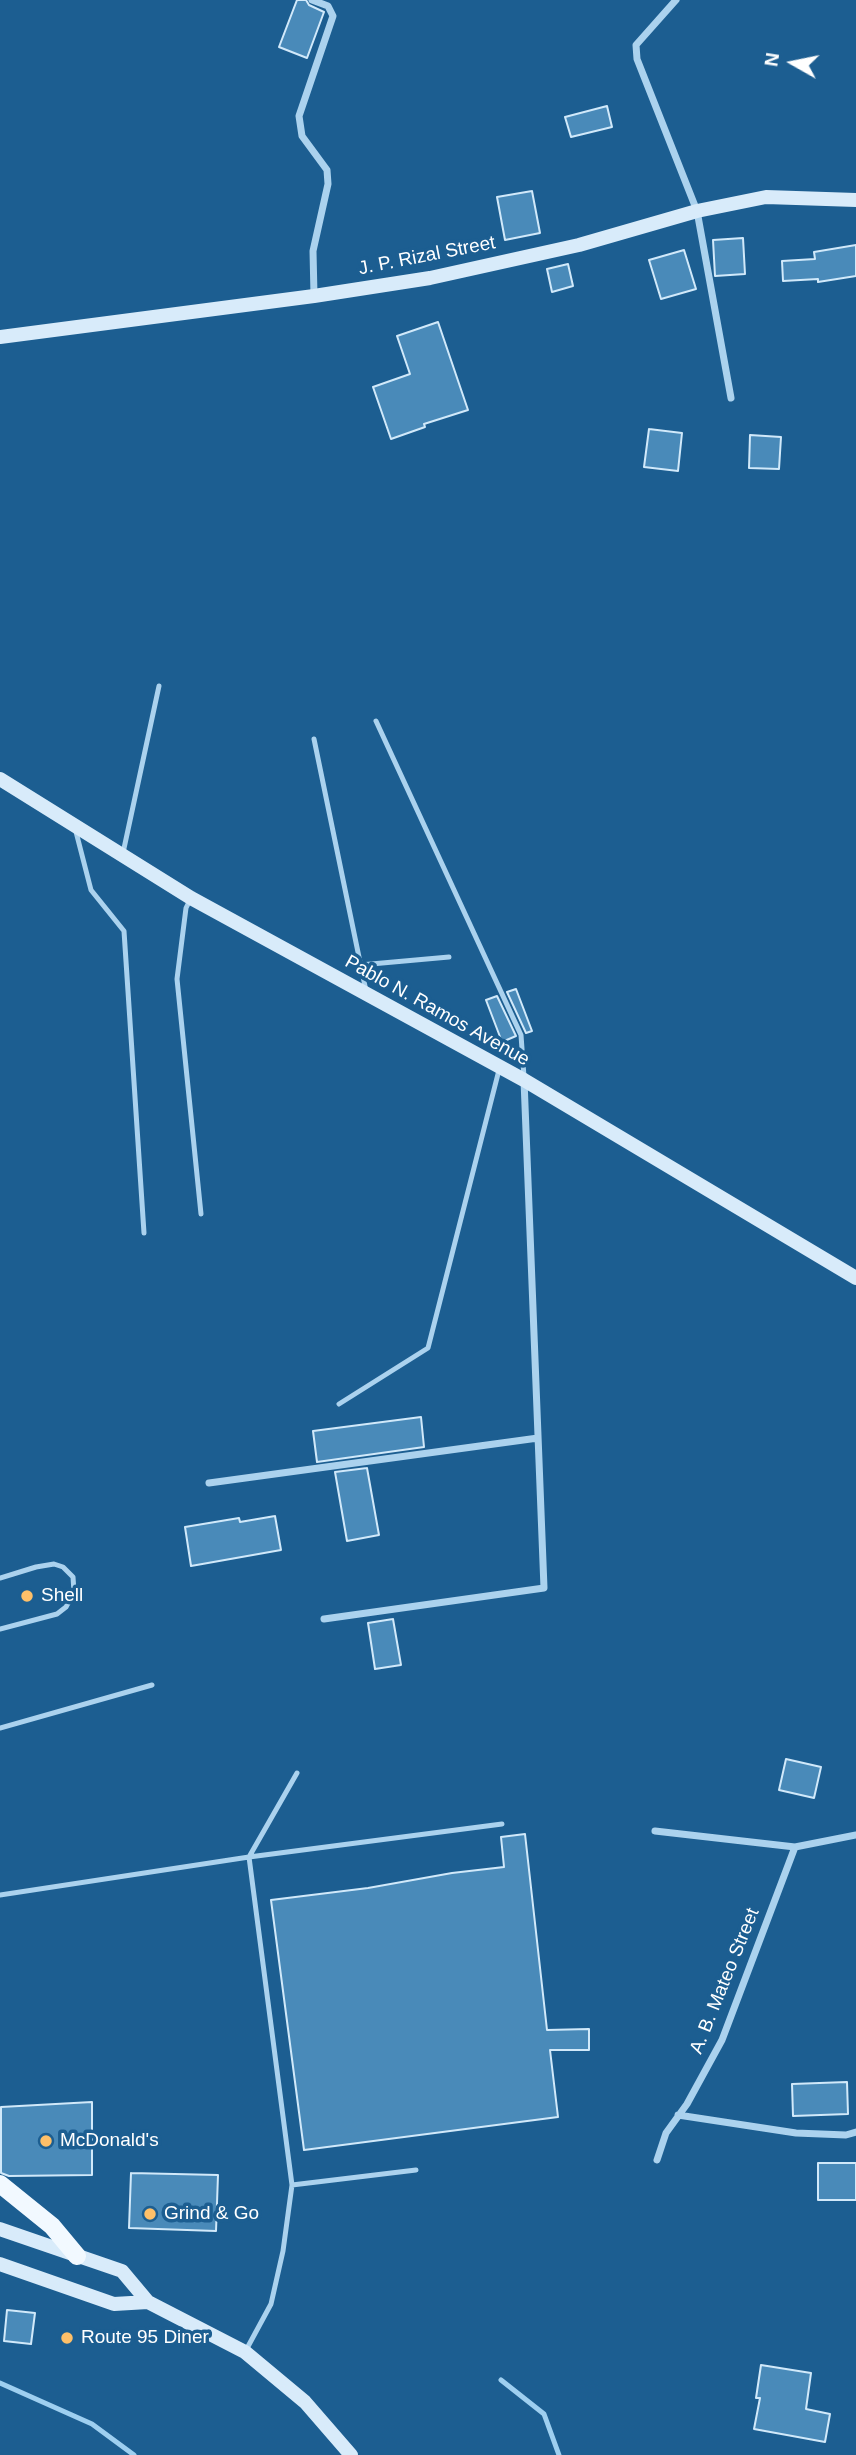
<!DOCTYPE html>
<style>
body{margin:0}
#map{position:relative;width:856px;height:2455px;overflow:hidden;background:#1c5e91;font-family:Helvetica,sans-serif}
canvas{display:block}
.north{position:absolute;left:758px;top:28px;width:70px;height:70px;-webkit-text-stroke:5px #1c5e91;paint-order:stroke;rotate:279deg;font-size:19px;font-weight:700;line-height:28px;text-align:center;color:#fff}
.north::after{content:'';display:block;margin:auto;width:24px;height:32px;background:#fff;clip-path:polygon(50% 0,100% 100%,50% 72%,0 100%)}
</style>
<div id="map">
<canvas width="856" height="2455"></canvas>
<div class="north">N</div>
</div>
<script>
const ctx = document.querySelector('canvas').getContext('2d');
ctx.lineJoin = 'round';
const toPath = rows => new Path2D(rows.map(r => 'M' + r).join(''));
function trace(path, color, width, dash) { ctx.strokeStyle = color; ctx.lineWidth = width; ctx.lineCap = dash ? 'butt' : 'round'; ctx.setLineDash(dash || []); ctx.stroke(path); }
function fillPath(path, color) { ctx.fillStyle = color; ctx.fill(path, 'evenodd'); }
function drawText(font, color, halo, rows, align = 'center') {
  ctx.font = font + ' Helvetica,sans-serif'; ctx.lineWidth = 7; ctx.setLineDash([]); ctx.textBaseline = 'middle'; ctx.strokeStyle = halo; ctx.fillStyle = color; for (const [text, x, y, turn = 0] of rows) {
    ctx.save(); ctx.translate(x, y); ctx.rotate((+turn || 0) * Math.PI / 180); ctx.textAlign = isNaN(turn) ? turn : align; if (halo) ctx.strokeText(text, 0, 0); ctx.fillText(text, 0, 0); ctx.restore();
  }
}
const stream = toPath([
 [501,2380,544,2414,559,2455],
 [0,2383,92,2424,134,2455]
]);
const building = toPath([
 [297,0,306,0,309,5,324,12,307,58,279,47,297,0],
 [607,106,612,127,571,137,565,117,607,106],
 [532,191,540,233,505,240,497,197,532,191],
 [743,238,745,274,715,276,713,240,743,238],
 [856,245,856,276,818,282,818,279,783,281,782,261,815,259,814,252,856,245],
 [684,250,696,289,661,299,649,260,684,250],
 [568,264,573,286,552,292,547,269,568,264],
 [438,322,468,410,424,424,425,427,391,439,373,387,410,374,397,336,438,322],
 [649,429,682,433,678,471,644,467,649,429],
 [750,435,781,437,779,469,749,468,750,435],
 [516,989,532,1031,526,1033,507,992,516,989],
 [497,996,516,1036,502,1042,486,1000,497,996],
 [421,1417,424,1447,317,1462,313,1431,421,1417],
 [367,1468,379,1535,347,1541,335,1472,367,1468],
 [275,1516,281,1550,191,1566,185,1527,239,1518,240,1522,275,1516],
 [393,1619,401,1665,375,1669,368,1623,393,1619],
 [786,1759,821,1767,814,1798,779,1790,786,1759],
 [525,1834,547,2030,589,2029,589,2050,550,2050,558,2117,304,2150,271,1900,368,1888,452,1873,504,1867,501,1837,525,1834],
 [847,2082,848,2114,793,2116,792,2084,847,2082],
 [92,2102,92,2175,9,2176,1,2173,1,2107,92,2102],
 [818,2163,856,2163,856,2200,818,2200,818,2163],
 [131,2173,218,2175,216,2231,129,2228,131,2173],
 [7,2310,35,2313,31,2344,4,2341,7,2310],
 [761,2365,811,2373,806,2409,830,2414,825,2442,754,2429,760,2398,756,2398,761,2365]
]);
const lane = toPath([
 [376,721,521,1035,524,1077],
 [314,739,366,991],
 [75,828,91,890,124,931,144,1233],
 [123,853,159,686],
 [191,898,186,908,177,979,201,1214],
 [360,965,449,957],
 [339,1404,428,1348,499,1070],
 [0,1578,36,1567,54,1564,63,1567,73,1577,74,1592,66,1607,57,1614,0,1629],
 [0,1728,152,1685],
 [0,1895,249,1857,502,1824],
 [292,2185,416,2170],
 [245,2352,271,2304,283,2251,292,2185,249,1857,297,1773]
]);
const street = toPath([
 [312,0,328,6,333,16,299,116,302,136,327,170,328,184,313,251,314,295],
 [676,0,636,45,637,59,697,211,731,398],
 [209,1483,538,1438],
 [324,1619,544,1588,524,1080],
 [655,1831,795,1847,856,1835],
 [678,2115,796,2133,846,2135,856,2132],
 [657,2160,666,2133,687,2104,722,2040,795,1847]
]);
const secondary = toPath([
 [0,337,314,296,430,278,579,245,697,211,766,197,856,200],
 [0,779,191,898,524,1080,856,1278],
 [0,2229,122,2271,148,2302,245,2352,305,2402,351,2455],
 [0,2264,114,2304,148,2302]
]);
const primary = toPath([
 [0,2184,52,2226,77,2256]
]);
const markers = [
 [27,1596,7,"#fec069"],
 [46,2141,7,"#fec069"],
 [150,2214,7,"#fec069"],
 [67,2338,7,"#fec069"]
];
const streetNames = [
 ["J. P. Rizal Street",427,256,-11],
 ["Pablo N. Ramos Avenue",437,1011,29],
 ["A. B. Mateo Street",725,1981,-68]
];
const poiNames = [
 ["Shell",41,1596],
 ["McDonald's",60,2141],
 ["Grind & Go",164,2214],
 ["Route 95 Diner",81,2338]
];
trace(stream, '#9ecff0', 5);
fillPath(building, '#498ab9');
trace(building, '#d1e9fa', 2);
trace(lane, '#abd2ee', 5);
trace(street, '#abd2ee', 7);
trace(secondary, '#d8ebfa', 14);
trace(primary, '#f2f9ff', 18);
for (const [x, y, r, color] of markers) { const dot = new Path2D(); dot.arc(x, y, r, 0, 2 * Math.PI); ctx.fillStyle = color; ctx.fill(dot); trace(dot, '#1c5e91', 2.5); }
drawText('19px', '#fff', '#1c5e91', streetNames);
drawText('19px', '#fff', '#1c5e91', poiNames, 'left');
</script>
